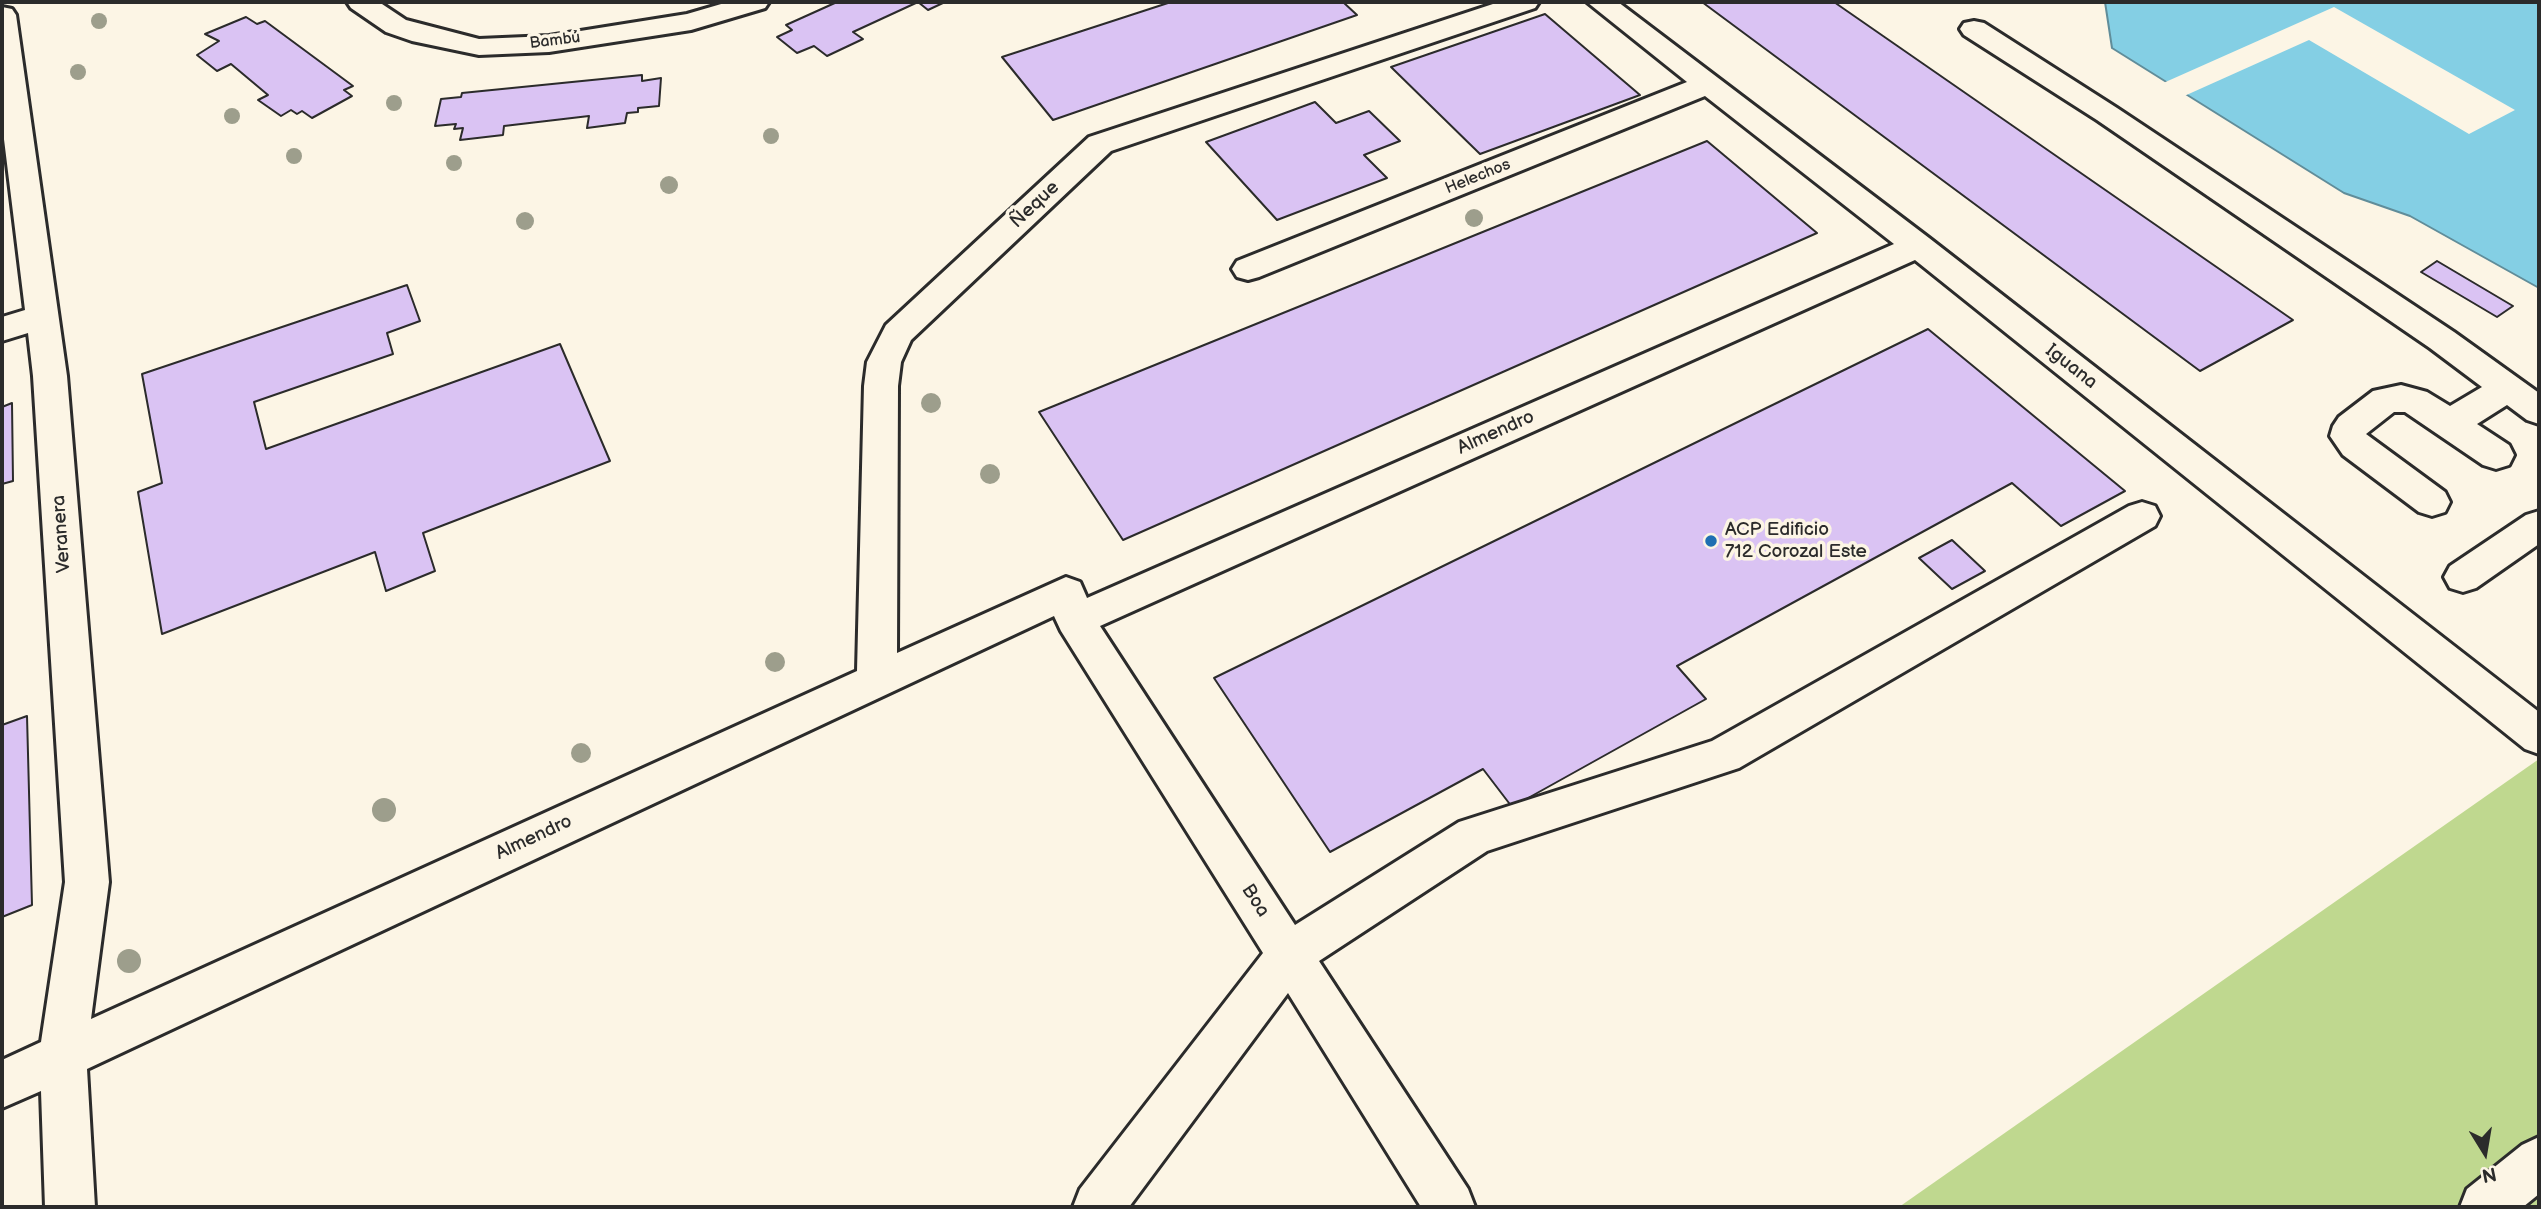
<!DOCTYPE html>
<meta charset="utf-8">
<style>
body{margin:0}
#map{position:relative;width:2541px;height:1209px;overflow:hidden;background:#fcf5e5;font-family:"Balsamiq Sans",sans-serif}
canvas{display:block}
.frame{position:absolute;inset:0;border:4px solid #2b2b2b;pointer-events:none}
.north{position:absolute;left:2450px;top:1118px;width:70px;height:70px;-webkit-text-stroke:5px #fcf5e5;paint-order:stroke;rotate:169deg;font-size:19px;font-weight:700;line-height:28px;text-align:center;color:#2b2b2b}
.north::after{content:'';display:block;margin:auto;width:24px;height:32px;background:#2b2b2b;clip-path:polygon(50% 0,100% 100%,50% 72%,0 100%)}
</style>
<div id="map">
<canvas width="2541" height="1209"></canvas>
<div class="frame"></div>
<div class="north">N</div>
</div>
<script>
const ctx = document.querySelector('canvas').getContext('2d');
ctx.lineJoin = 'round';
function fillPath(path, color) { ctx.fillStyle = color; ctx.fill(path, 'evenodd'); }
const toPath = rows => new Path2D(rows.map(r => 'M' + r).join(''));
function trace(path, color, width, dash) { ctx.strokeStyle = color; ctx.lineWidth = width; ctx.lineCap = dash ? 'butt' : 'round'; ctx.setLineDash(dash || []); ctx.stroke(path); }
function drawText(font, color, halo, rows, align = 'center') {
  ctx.font = font + ' "Balsamiq Sans",sans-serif'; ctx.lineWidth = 7; ctx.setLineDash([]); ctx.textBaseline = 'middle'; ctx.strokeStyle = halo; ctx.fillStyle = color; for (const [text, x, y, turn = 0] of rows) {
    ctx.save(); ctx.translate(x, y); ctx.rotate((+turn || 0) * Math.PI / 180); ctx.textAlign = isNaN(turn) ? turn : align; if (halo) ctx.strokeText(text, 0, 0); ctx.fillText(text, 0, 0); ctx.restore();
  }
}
const green = toPath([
 [2539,759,2539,1207,1899,1207]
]);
const water = toPath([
 [2105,2,2539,2,2539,288,2410,216,2344,193,2112,48,2105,2]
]);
const pier = toPath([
 [2334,7,2515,110,2469,134,2309,40,2182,97,2161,84]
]);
const building = toPath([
 [837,2,945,2,928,10,918,2,853,32,863,39,827,56,814,46,797,53,777,37,792,30,786,25,837,2],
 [1171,2,1343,2,1357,15,1053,120,1002,57,1171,2],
 [1702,2,1834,2,2293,320,2200,371,1702,2],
 [1545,14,1640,95,1480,154,1391,67,1545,14],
 [246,17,257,24,265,21,353,86,344,90,352,96,312,118,302,111,297,114,291,110,281,116,258,100,268,95,231,64,217,71,197,55,219,41,205,34,246,17],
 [642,75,642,81,661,78,659,106,638,108,638,112,627,113,625,123,587,128,589,116,504,126,503,135,460,140,463,128,454,129,456,124,435,126,441,99,461,97,462,93,642,75],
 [1315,102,1336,123,1369,111,1400,141,1364,155,1387,178,1277,220,1206,142,1315,102],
 [1707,141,1817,233,1123,540,1039,412,1707,141],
 [2437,261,2513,306,2497,317,2421,272,2437,261],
 [407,285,420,321,387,333,393,354,254,402,266,449,560,344,610,461,423,533,435,571,386,591,375,552,162,634,138,492,162,483,142,374,407,285],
 [1928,329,2125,491,2061,526,2012,483,1677,666,1706,699,1512,807,1483,769,1330,852,1214,678,1928,329],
 [12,403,13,481,2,484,2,407,12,403],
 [1952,540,1985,571,1952,589,1919,558,1952,540],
 [27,716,32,905,2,917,2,725,27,716]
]);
const minor = toPath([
 [347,2,379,2,406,20,479,39,549,36,687,14,728,2,769,2,765,8,691,30,549,52,479,55,412,41,386,32,351,8,347,2],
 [1499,2,1539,2,1535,8,1111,151,911,340,901,362,898,386,897,653,1066,577,1080,582,1087,598,1894,244,1705,96,1259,277,1248,280,1237,277,1232,269,1237,261,1687,82,1587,2,1618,2,1929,238,2539,712,2539,754,2525,749,1915,260,1100,626,1295,925,1459,822,1712,741,2129,506,2142,502,2155,506,2160,516,2155,526,1739,768,1487,851,1319,961,1468,1189,1475,1207,1421,1207,1288,993,1129,1207,1073,1207,1080,1189,1263,953,1061,631,1054,616,87,1069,95,1207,45,1207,41,1091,2,1108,2,1060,41,1042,65,882,33,376,28,333,2,341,2,317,25,310,2,123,2,7,12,9,16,15,67,376,109,882,91,1019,857,671,864,386,867,362,886,325,1089,137,1499,2],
 [1974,21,1984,23,2117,108,2454,332,2539,393,2539,424,2527,420,2507,405,2477,424,2509,445,2514,455,2509,465,2496,469,2483,465,2405,412,2394,412,2366,434,2445,492,2450,502,2445,512,2432,516,2419,512,2343,455,2330,436,2333,426,2339,417,2373,391,2401,385,2427,392,2450,406,2482,387,2430,348,2097,120,1964,35,1960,29,1964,23,1974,21],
 [2539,511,2539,544,2476,588,2463,592,2450,588,2444,577,2450,566,2526,515,2539,511],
 [2539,1137,2539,1194,2523,1207,2460,1207,2467,1189,2522,1145,2539,1137]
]);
const trees = [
 [99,21,8],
 [78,72,8],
 [394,103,8],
 [232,116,8],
 [771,136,8],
 [294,156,8],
 [454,163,8],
 [669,185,9],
 [1474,218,9],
 [525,221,9],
 [931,403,10],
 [990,474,10],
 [775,662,10],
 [581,753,10],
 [384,810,12],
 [129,961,12]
];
const markers = [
 [1711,541,7,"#1f6fb2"]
];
const farStreetnames = [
 ["Bambú",555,41,-7],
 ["Helechos",1478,177,-22]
];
const streetNames = [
 ["Ñeque",1035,205,-43],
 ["Iguana",2071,367,38],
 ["Almendro",1496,433,-24],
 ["Veranera",62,534,-94],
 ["Almendro",534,838,-25],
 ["Boa",1255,901,57]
];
const poiNames = [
 ["ACP Edificio",1725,530],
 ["712 Corozal Este",1725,552]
];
fillPath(green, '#bfd88f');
fillPath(water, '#84cfe4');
trace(water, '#608d9a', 2);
fillPath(pier, '#fcf5e5');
fillPath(building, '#dac3f3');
trace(building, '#2b2b2b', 2);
trace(minor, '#2b2b2b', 6);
fillPath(minor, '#fcf5e5');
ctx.fillStyle = '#9d9e8c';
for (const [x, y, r] of trees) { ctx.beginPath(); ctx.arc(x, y, r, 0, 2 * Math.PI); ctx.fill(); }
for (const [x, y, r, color] of markers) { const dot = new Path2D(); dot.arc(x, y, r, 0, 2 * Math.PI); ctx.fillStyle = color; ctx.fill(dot); trace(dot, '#fcf5e5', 2.5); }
drawText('16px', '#2b2b2b', '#fcf5e5', farStreetnames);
drawText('19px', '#2b2b2b', '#fcf5e5', streetNames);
drawText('19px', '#2b2b2b', '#fcf5e5', poiNames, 'left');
</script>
